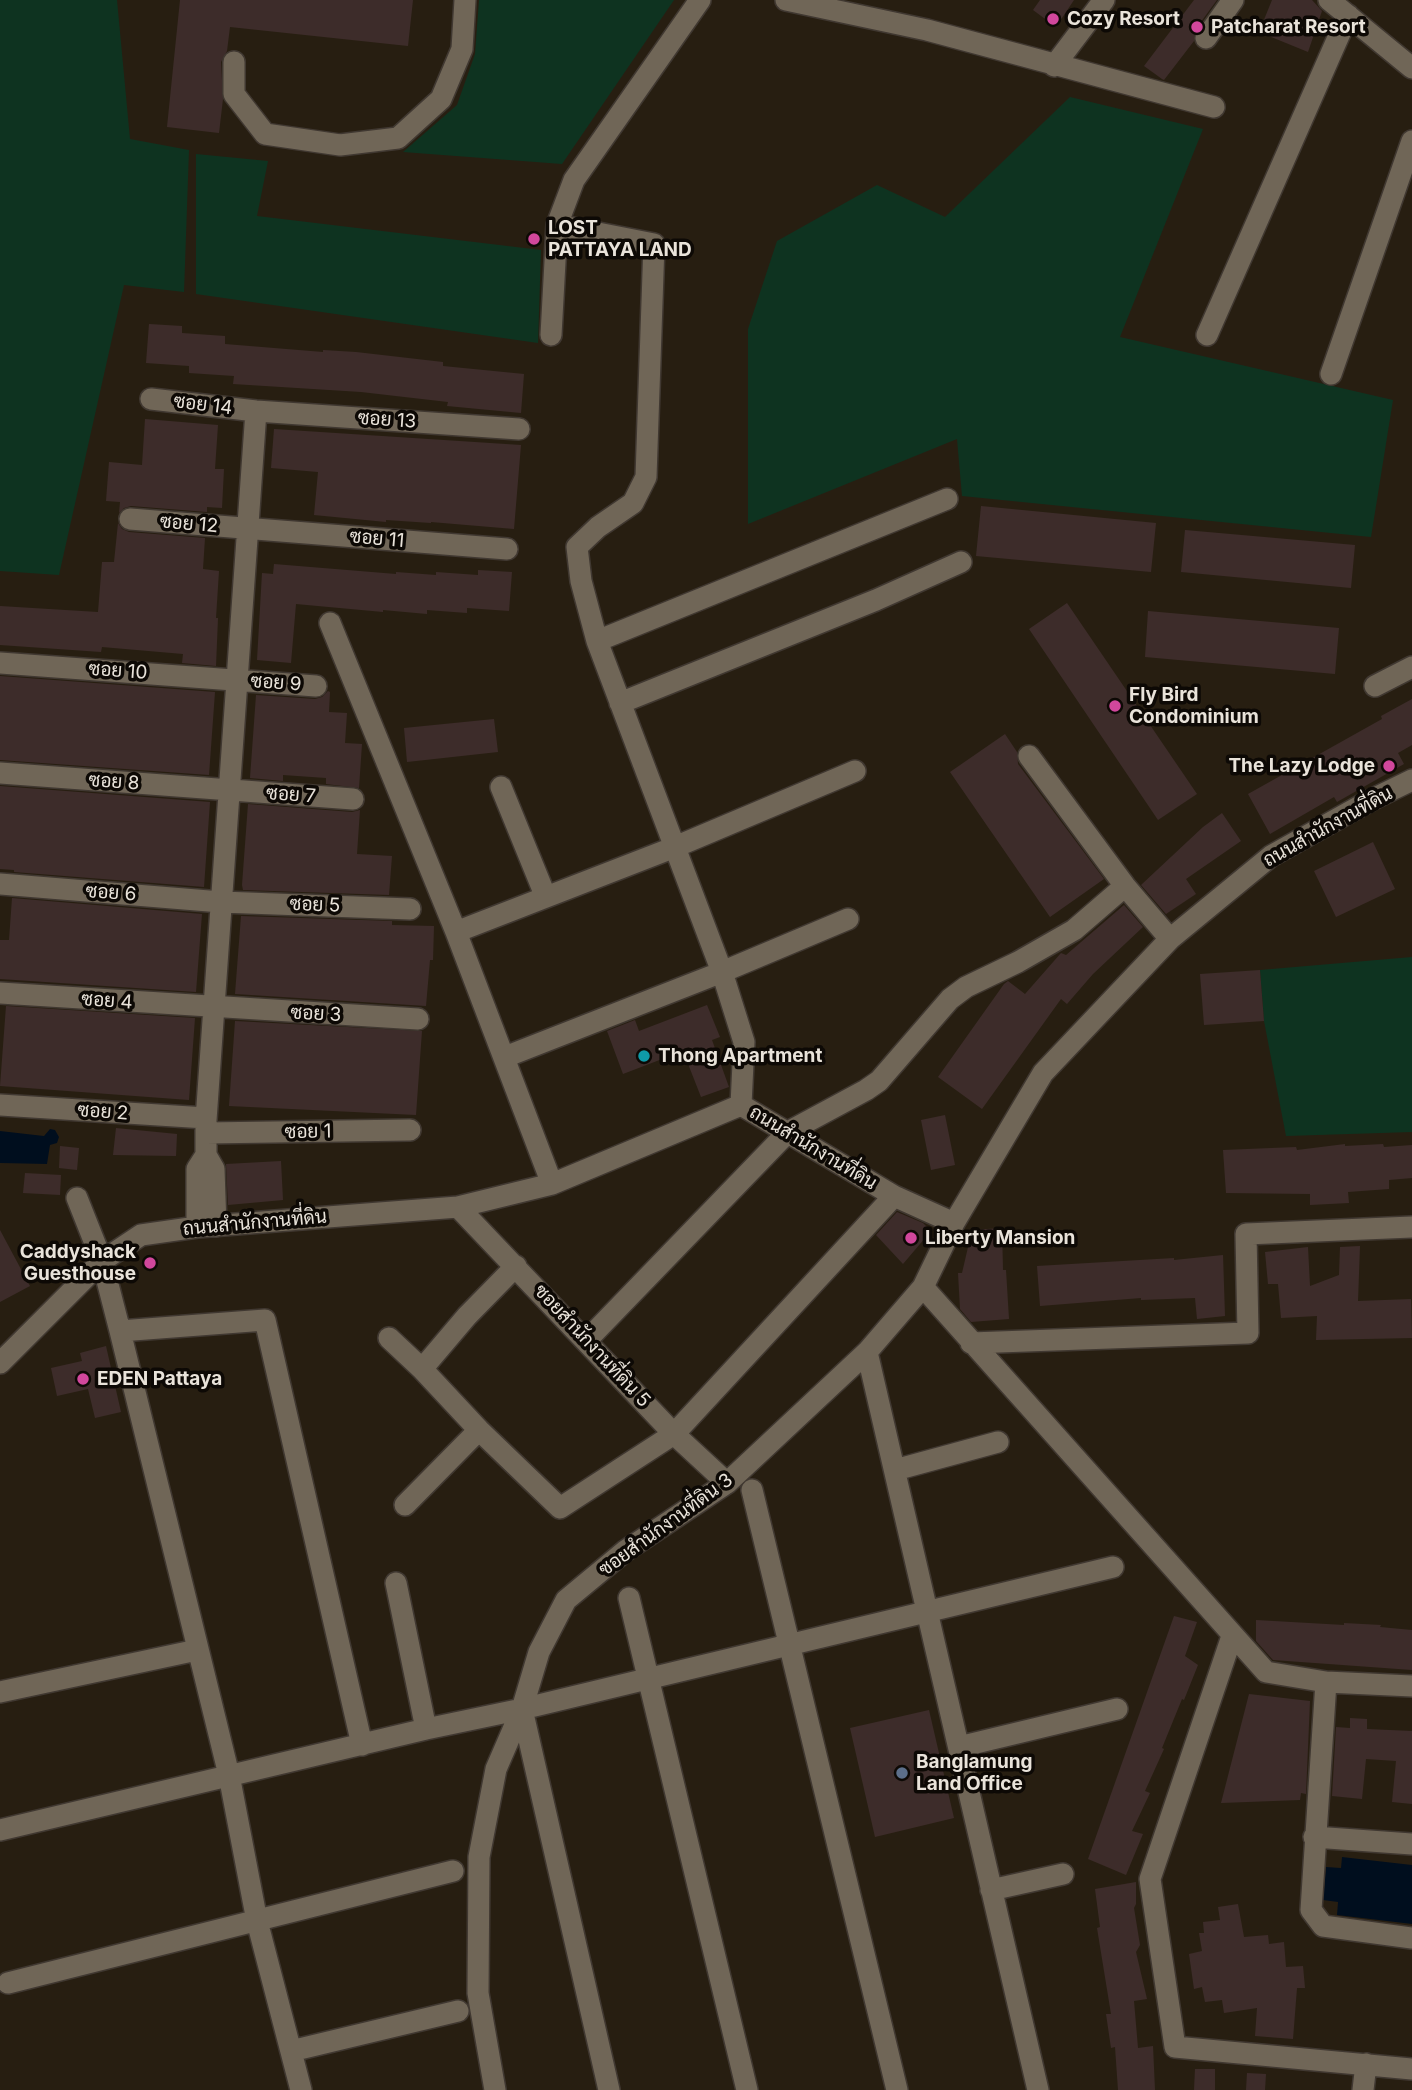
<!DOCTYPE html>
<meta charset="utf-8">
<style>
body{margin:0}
canvas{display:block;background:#271e11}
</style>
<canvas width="1412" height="2090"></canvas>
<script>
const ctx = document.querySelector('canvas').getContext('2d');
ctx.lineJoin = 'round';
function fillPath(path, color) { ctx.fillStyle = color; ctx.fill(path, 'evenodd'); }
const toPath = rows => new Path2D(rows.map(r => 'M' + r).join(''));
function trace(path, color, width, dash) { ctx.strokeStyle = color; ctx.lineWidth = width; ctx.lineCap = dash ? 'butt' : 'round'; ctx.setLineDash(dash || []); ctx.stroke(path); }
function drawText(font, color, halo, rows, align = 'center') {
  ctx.font = font + ' Inter,Sarabun,sans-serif'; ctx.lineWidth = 7; ctx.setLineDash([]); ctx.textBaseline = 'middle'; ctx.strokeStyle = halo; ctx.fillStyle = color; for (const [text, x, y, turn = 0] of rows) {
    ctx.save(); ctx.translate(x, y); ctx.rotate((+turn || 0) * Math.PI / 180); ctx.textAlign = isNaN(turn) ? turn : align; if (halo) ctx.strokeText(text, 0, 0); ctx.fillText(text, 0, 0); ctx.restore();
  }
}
const green = toPath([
 [0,0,117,0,130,139,189,150,184,292,124,285,59,575,0,571],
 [479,0,674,0,562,164,403,152,457,105,475,54],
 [1070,97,1203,129,1120,337,1393,400,1371,537,962,496,957,439,748,524,748,329,777,241,877,185,945,217],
 [196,154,268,161,257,216,541,250,538,343,196,294],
 [1412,957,1412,1132,1286,1136,1264,1021,1260,970]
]);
const water = toPath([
 [50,1129,55,1130,59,1137,57,1143,50,1145,47,1164,0,1163,0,1131,44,1136],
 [1342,1857,1412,1865,1412,1924,1337,1915,1338,1902,1323,1900,1326,1867,1341,1868]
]);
const building = toPath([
 [180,0,413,0,408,46,230,27,227,51,221,62,223,99,219,133,167,127],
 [1040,0,1074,0,1056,27,1033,10],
 [1194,0,1217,0,1195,30,1194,41,1164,80,1162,79,1144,66],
 [1272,0,1312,0,1322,11,1308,52,1259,32],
 [149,324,182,326,182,333,225,336,225,344,323,352,323,350,356,352,443,362,443,366,524,374,521,413,447,406,448,402,361,392,233,384,234,376,189,373,189,366,146,363],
 [145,419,218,425,215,469,224,469,222,508,207,507,207,512,131,506,124,508,119,513,120,502,106,501,109,462,142,465],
 [274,429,521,445,514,529,431,522,431,523,386,520,386,522,314,515,318,472,271,468],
 [981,506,1156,523,1151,572,976,556],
 [118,523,122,529,129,532,205,538,203,569,219,571,216,618,218,618,216,666,182,663,183,654,102,647,101,652,0,645,0,606,98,612,102,562,114,562],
 [1185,530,1355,545,1351,588,1181,572],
 [274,564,396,574,396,572,436,575,436,572,478,575,478,570,512,572,509,611,467,608,467,613,427,610,427,614,383,610,383,612,296,604,291,663,257,660,262,573,273,574],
 [1067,603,1197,794,1158,820,1029,629],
 [1148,611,1339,628,1335,674,1145,657],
 [0,676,215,692,209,775,0,760],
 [328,691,330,692,329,712,347,713,345,743,362,744,359,788,326,784,326,778,283,775,283,781,250,778,256,695,315,699,322,697],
 [1412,699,1412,745,1398,753,1404,764,1337,802,1334,797,1270,834,1248,794,1382,719,1381,716],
 [494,719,498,752,407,762,404,728],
 [1005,734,1017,752,1018,764,1104,879,1050,917,950,772],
 [0,786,210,802,204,887,14,872,14,870,0,869],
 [248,804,352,812,360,810,357,854,392,856,389,895,243,890,242,885],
 [1222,813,1241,841,1186,879,1196,894,1166,914,1141,885,1203,827],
 [1373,842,1395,889,1336,917,1314,871],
 [12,898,202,914,196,992,0,979,0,940,9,940],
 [1124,905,1143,927,1093,974,1067,1004,1061,999,982,1109,938,1077,1004,984,1008,981,1025,994,1061,953,1066,955],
 [241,916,392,921,392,925,434,926,433,960,430,960,426,1006,235,994],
 [1260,970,1264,1021,1204,1025,1200,974],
 [707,1005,720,1037,712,1040,729,1087,701,1097,683,1051,623,1074,607,1031,635,1020,639,1031],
 [6,1006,195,1018,189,1100,0,1086],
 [235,1021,422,1031,416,1115,229,1106],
 [945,1115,955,1165,931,1170,921,1120],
 [116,1128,177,1134,176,1156,113,1155],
 [1345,1144,1345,1146,1383,1144,1384,1147,1412,1145,1412,1178,1389,1180,1389,1189,1348,1192,1349,1203,1310,1205,1310,1194,1226,1193,1223,1150,1296,1147,1297,1150],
 [60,1146,79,1148,77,1170,59,1168],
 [281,1161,283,1200,228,1205,226,1164],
 [25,1173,61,1175,60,1195,23,1193],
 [897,1212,923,1223,931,1231,903,1264,876,1235],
 [1002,1228,1003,1270,1006,1270,1009,1319,971,1322,960,1309,958,1273,962,1273,972,1230],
 [0,1230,30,1286,0,1302],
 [1360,1246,1358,1301,1411,1299,1412,1338,1316,1340,1317,1316,1281,1318,1278,1284,1268,1284,1265,1252,1308,1247,1310,1286,1339,1275,1340,1247],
 [1223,1255,1225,1316,1197,1319,1195,1298,1141,1300,1141,1298,1040,1306,1037,1266,1174,1258,1174,1260],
 [106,1346,121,1412,95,1418,88,1389,57,1396,51,1368,82,1361,80,1353],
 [1174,1616,1197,1622,1185,1656,1198,1665,1184,1700,1182,1699,1162,1748,1164,1749,1145,1791,1150,1793,1132,1831,1143,1834,1126,1875,1088,1859],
 [1256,1620,1344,1625,1344,1623,1381,1625,1380,1627,1412,1630,1412,1670,1273,1660,1256,1641],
 [1249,1694,1310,1701,1306,1794,1301,1793,1300,1800,1221,1803],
 [929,1710,954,1818,875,1837,850,1728],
 [1350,1718,1367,1719,1367,1729,1412,1731,1412,1804,1392,1802,1396,1761,1366,1759,1362,1799,1332,1796,1336,1727,1350,1728],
 [1136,1882,1136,1904,1134,1908,1140,1945,1136,1952,1147,1999,1134,2001,1138,2048,1153,2046,1155,2090,1118,2090,1115,2047,1111,2048,1106,2014,1111,2014,1097,1928,1100,1927,1095,1889],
 [1238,1904,1244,1937,1268,1935,1269,1944,1284,1942,1286,1967,1303,1966,1305,1988,1297,1988,1293,2039,1255,2036,1257,2008,1224,2013,1222,2000,1205,2002,1202,1987,1194,1989,1189,1954,1202,1951,1199,1933,1204,1933,1203,1922,1220,1920,1218,1907],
 [1195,2069,1215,2069,1215,2090,1194,2090],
 [1247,2073,1266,2074,1265,2090,1246,2090]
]);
const minor = toPath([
 [786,0,927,30,1214,107],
 [1329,0,1412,68],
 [1206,38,1233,0],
 [234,62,234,94,265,134,340,145,398,138,441,99,462,49,465,0],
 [1054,66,1104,0],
 [557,225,654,244,646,477,633,503,598,527,577,547,581,581,597,641,722,972,744,1042,741,1105],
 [551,335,557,225,574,180,700,0],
 [1207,335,1348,15],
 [1331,374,1412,141],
 [151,399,256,411,519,429],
 [130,519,507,549],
 [330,623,456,932,552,1184],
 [597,641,947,499],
 [0,663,316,686],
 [1375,686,1412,667],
 [620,703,876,600,961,562],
 [1029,756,1125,886,1170,939],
 [0,773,353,799],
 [501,787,545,895],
 [0,884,221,902,410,909],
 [456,932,675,847,855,771],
 [0,993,418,1019],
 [505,1057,722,972,848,919],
 [0,1105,206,1118],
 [206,1133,410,1130],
 [206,1155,214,1169,216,1226],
 [77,1198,102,1261,120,1331,229,1775,257,1921,301,2090],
 [458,1207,674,1434,727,1483],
 [197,1227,197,1169,206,1155,206,1120,256,411],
 [923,1287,1266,1672,1326,1682,1412,1686],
 [120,1331,265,1320,362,1745],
 [389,1338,422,1369,479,1430,560,1508,674,1434,894,1196],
 [587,1340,788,1132,866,1090,879,1081,950,999,966,987,1018,962,1074,930,1125,886],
 [971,1343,1248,1333,1246,1234,1412,1227],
 [867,1352,1038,2090],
 [0,1363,102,1261,141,1235,197,1227,458,1207,552,1184,741,1105,894,1196,954,1223,1043,1073,1170,939,1271,856,1371,800,1412,780],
 [422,1369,467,1316,516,1266],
 [895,1470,998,1442],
 [752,1490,897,2090],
 [405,1505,479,1430],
 [396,1583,426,1729],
 [629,1598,747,2090],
 [1232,1636,1150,1879,1175,2047,1412,2069],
 [1326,1682,1311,1910,1323,1926,1412,1938],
 [0,1692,197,1650],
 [522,1709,609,2090],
 [959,1747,1117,1709],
 [0,1830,426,1729,522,1709,1113,1567],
 [1314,1837,1412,1844],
 [991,1890,1063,1874],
 [8,1983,453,1871],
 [291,2051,458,2011],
 [495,2090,478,1993,479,1857,496,1769,522,1709,539,1652,566,1600,625,1551,727,1483,867,1352,923,1287,954,1223],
 [1363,2090,1366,2064]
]);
const markers = [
 [1053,19,7,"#d1479c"],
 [1197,27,7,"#d1479c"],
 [534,239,7,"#d1479c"],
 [1115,706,7,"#d1479c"],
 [1389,766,7,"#d1479c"],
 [644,1056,7,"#0f9aa8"],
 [911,1238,7,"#d1479c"],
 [150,1263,7,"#d1479c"],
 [83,1379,7,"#d1479c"],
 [902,1773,7,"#5c6f8a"]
];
const poiNames = [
 ["Cozy Resort",1067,19],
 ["Patcharat Resort",1211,27],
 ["LOST",548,228],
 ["PATTAYA LAND",548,250],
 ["Fly Bird",1129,695],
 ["Condominium",1129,717],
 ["The Lazy Lodge",1375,766,"right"],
 ["Thong Apartment",658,1056],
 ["Liberty Mansion",925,1238],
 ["Caddyshack",136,1252,"right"],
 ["Guesthouse",136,1274,"right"],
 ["EDEN Pattaya",97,1379],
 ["Banglamung",916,1762],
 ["Land Office",916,1784]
];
const streetNames = [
 ["ซอย 14",203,405,7],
 ["ซอย 13",387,420,4],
 ["ซอย 12",189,524,5],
 ["ซอย 11",377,539,5],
 ["ซอย 10",118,671,4],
 ["ซอย 9",276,683,4],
 ["ซอย 8",114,782,4],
 ["ซอย 7",291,795,4],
 ["ถนนสำนักงานที่ดิน",1328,827,-29],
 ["ซอย 6",111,893,4],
 ["ซอย 5",315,905,2],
 ["ซอย 4",107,1001,4],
 ["ซอย 3",316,1014,3],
 ["ซอย 2",103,1112,4],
 ["ซอย 1",308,1132,-1],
 ["ถนนสำนักงานที่ดิน",813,1148,31],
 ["ถนนสำนักงานที่ดิน",255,1223,-5],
 ["ซอยสำนักงานที่ดิน 5",592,1346,47],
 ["ซอยสำนักงานที่ดิน 3",666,1525,-36]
];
fillPath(green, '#0e3320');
fillPath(water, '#000e1e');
fillPath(building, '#3d2c2a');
trace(minor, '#403831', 24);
trace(minor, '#706657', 21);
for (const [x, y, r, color] of markers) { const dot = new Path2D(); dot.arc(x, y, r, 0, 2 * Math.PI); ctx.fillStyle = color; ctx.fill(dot); trace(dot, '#0d0905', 2.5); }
drawText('bold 19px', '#e9e3da', '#0d0905', poiNames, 'left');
drawText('19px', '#e9e3da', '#0d0905', streetNames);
</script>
